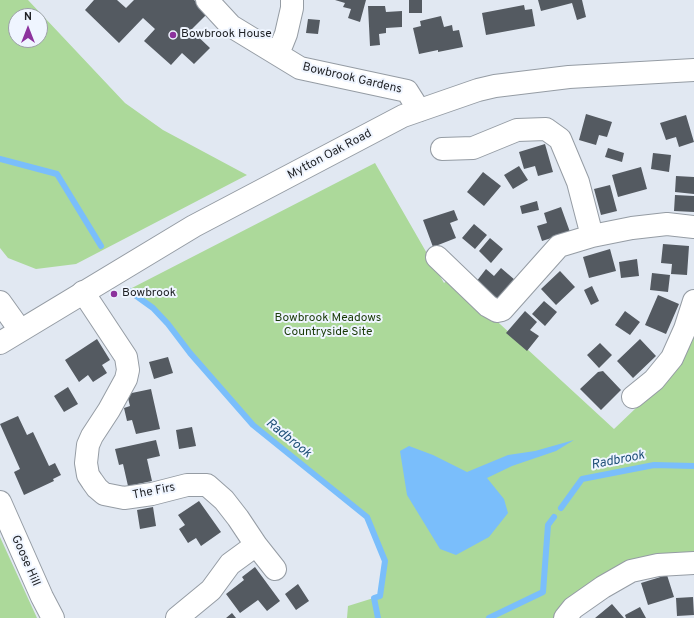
<!DOCTYPE html>
<style>
body{margin:0}
#map{position:relative;width:694px;height:618px;overflow:hidden;background:#e1e8f2;font-family:Overpass,sans-serif}
canvas{display:block}
.north{position:absolute;left:8px;top:8px;width:40px;height:40px;box-sizing:border-box;background:#eff5ff;border:1px solid #9ca0a8;border-radius:50%;rotate:0deg;font-size:11px;font-weight:700;line-height:16px;text-align:center;color:#1f2125}
.north::after{content:'';display:block;margin:auto;width:14px;height:18px;background:#8c329d;clip-path:polygon(50% 0,100% 100%,50% 72%,0 100%)}
</style>
<div id="map">
<canvas width="694" height="618"></canvas>
<div class="north">N</div>
</div>
<script>
const ctx = document.querySelector('canvas').getContext('2d');
ctx.lineJoin = 'round';
function fillPath(path, color) { ctx.fillStyle = color; ctx.fill(path, 'evenodd'); }
const toPath = rows => new Path2D(rows.map(r => 'M' + r).join(''));
function trace(path, color, width, dash) { ctx.strokeStyle = color; ctx.lineWidth = width; ctx.lineCap = dash ? 'butt' : 'round'; ctx.setLineDash(dash || []); ctx.stroke(path); }
function drawText(font, color, halo, rows, align = 'center') {
  ctx.font = font + ' Overpass,sans-serif'; ctx.lineWidth = 4; ctx.setLineDash([]); ctx.textBaseline = 'middle'; ctx.strokeStyle = halo; ctx.fillStyle = color; for (const [text, x, y, turn = 0] of rows) {
    ctx.save(); ctx.translate(x, y); ctx.rotate((+turn || 0) * Math.PI / 180); ctx.textAlign = isNaN(turn) ? turn : align; if (halo) ctx.strokeText(text, 0, 0); ctx.fillText(text, 0, 0); ctx.restore();
  }
}
const green = toPath([
 [0,0,28,0,125,103,163,130,247,175,76,264,36,269,8,258,0,248],
 [16,16,40,16,40,40,16,40],
 [375,163,444,283,450,278,614,429,681,365,694,332,694,557,647,557,558,618,347,618,348,606,380,596,385,561,367,517,253,425,190,353,168,324,153,308,128,290],
 [0,537,37,618,0,618]
]);
const water = toPath([
 [574,440,556,451,512,466,487,478,504,499,508,513,489,537,456,555,440,549,407,495,400,451,409,446,433,455,467,472,508,455,535,451]
]);
const stream = toPath([
 [0,159,57,174,101,246],
 [128,290,153,308,168,324,190,353,253,425,367,517,385,561,380,596,374,598,378,618],
 [561,508,582,479,654,465,694,466],
 [489,618,543,592,548,525,554,517]
]);
const building = toPath([
 [94,0,117,0,126,8,134,0,194,0,208,13,191,30,210,48,194,64,182,53,171,65,144,41,155,29,143,18,119,43,85,10],
 [335,0,366,0,360,22,348,18,351,9,343,7,345,3],
 [409,0,422,0,422,13,409,13],
 [538,0,582,0,586,17,577,20,572,3,541,11],
 [524,5,525,10,532,9,535,26,486,35,482,13],
 [368,6,385,6,386,12,402,11,402,27,386,28,386,33,379,34,380,45,370,46],
 [441,16,444,27,452,25,453,31,459,30,463,47,438,52,438,50,419,54,413,28,421,26,420,21],
 [308,19,320,20,318,34,306,33],
 [586,114,612,122,607,137,599,135,596,145,579,140],
 [686,115,694,142,679,147,676,137,666,140,660,123],
 [545,144,553,172,538,176,535,166,524,169,519,152],
 [608,148,624,153,622,162,605,157],
 [653,153,671,155,669,172,651,169],
 [519,166,528,180,513,189,504,175],
 [641,167,647,189,618,197,612,175],
 [483,172,501,186,484,206,467,192],
 [676,176,694,177,694,194,675,192],
 [610,185,617,211,601,215,594,189],
 [675,195,694,196,694,212,674,211],
 [537,201,539,210,522,214,520,206],
 [561,207,570,232,542,241,537,226,547,223,544,213],
 [454,210,458,220,450,223,456,238,433,247,423,220],
 [474,224,487,235,475,249,462,238],
 [490,238,503,249,491,263,479,251],
 [663,244,689,246,687,275,671,274,672,264,661,263],
 [610,249,616,271,589,278,583,257],
 [637,259,639,276,621,278,619,262],
 [501,268,515,280,498,300,476,282,486,269,494,276],
 [560,271,575,287,556,305,541,289],
 [652,273,670,275,668,292,650,290],
 [592,286,599,301,591,305,584,290],
 [658,295,679,304,666,334,645,325],
 [544,301,557,312,545,326,532,314],
 [525,311,537,322,530,330,539,336,527,351,506,333],
 [625,311,640,322,630,335,615,325],
 [97,339,110,360,102,365,107,373,93,382,88,375,79,382,65,360],
 [640,339,656,356,633,378,617,361],
 [600,343,612,355,599,368,587,355],
 [168,357,173,373,154,379,149,362],
 [603,371,621,390,601,410,580,389,598,372],
 [68,387,78,404,64,412,54,396],
 [151,389,160,429,136,434,132,420,127,421,124,408,130,406,127,394],
 [18,416,27,435,33,432,49,466,55,463,61,475,53,479,54,481,24,495,14,472,20,469,0,424],
 [192,427,196,446,179,449,176,430],
 [156,440,160,456,147,459,152,481,128,486,123,464,119,465,115,449],
 [199,501,221,532,201,546,196,538,188,543,179,529,185,525,178,515],
 [153,507,156,526,140,529,137,510],
 [255,567,280,601,267,611,258,600,240,613,226,594,244,580,242,577],
 [667,575,674,597,648,605,641,583],
 [298,584,309,601,296,610,285,594],
 [693,597,694,615,677,616,676,598],
 [612,604,624,618,595,618],
 [640,607,646,618,626,618,625,615],
 [232,613,236,618,226,618]
]);
const minor = toPath([
 [207,0,231,26,300,68,407,91,419,110],
 [278,54,286,34,292,8,292,0],
 [442,149,473,148,517,130,546,129,560,139,578,182,592,236],
 [437,257,488,306,497,311,502,310,559,246,592,236,632,228,667,224,694,227],
 [83,292,126,357,128,370,126,379,109,410,92,436,88,445,86,463,88,475,92,481,97,488,104,494,124,498,152,494,187,485,207,485,224,500,238,518,256,545,275,569],
 [0,302,20,330],
 [633,397,654,380,672,358,685,329,694,301],
 [0,502,42,597,53,618],
 [177,618,211,590,230,564,256,545],
 [565,618,573,608,603,587,631,571,658,565,694,563]
]);
const major = toPath([
 [0,343,194,226,403,116,478,90,495,86,569,77,694,70]
]);
const markers = [
 [173,35,4,"#8c329d"],
 [114,294,4,"#8c329d"]
];
const poiNames = [
 ["Bowbrook House",181,35],
 ["Bowbrook",122,294]
];
const streetNames = [
 ["Bowbrook Gardens",352,79,13],
 ["Mytton Oak Road",330,155,-28],
 ["The Firs",154,492,-11],
 ["Goose Hill",25,561,66]
];
const parkNames = [
 ["Bowbrook Meadows",328,319],
 ["Countryside Site",328,333]
];
const waterNames = [
 ["Radbrook",288,439,39],
 ["Radbrook",618,461,-11]
];
fillPath(green, '#acd99a');
fillPath(water, '#7abefb');
trace(stream, '#7abefb', 6);
fillPath(building, '#545a61');
trace(minor, '#959ca4', 24);
trace(major, '#959ca4', 24);
trace(minor, '#fff', 22);
trace(major, '#fff', 22);
for (const [x, y, r, color] of markers) { const dot = new Path2D(); dot.arc(x, y, r, 0, 2 * Math.PI); ctx.fillStyle = color; ctx.fill(dot); trace(dot, '#eff5ff', 1.5); }
drawText('12px', '#1f2125', '#eff5ff', poiNames, 'left');
drawText('12px', '#1f2125', '#eff5ff', streetNames);
drawText('12px', '#1a3b08', '#eff5ff', parkNames);
drawText('italic 13px', '#1d4e76', '#eff5ff', waterNames);
</script>
